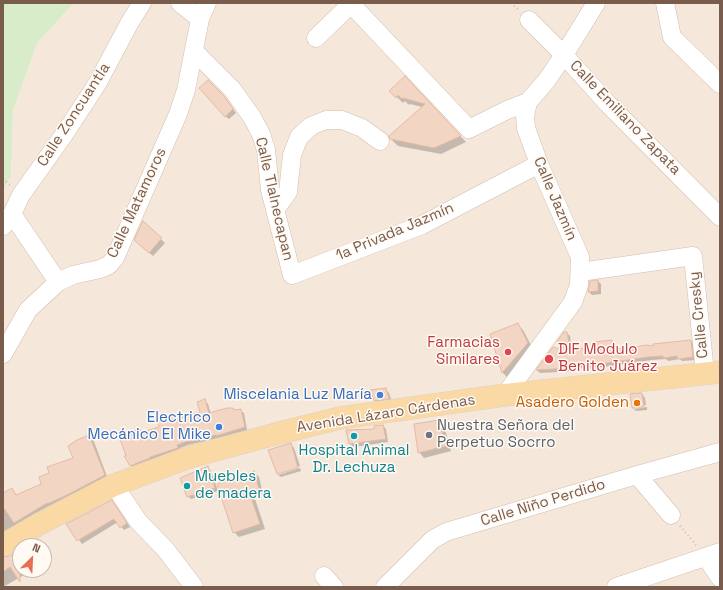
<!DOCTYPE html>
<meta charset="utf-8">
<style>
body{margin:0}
#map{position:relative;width:723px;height:590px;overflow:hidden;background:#fdf6ec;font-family:"Space Grotesk",sans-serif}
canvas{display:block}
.frame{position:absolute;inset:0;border:4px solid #7a5c4d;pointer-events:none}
.north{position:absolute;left:12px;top:538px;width:40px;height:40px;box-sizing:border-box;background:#fffaf3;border:1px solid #cabbb1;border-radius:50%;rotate:24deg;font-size:11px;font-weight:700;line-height:16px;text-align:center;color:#7a5c4d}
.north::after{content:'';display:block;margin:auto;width:14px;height:18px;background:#e76f51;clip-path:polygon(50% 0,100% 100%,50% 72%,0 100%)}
</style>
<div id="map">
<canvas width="723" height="590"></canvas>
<div class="frame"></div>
<div class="north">N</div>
</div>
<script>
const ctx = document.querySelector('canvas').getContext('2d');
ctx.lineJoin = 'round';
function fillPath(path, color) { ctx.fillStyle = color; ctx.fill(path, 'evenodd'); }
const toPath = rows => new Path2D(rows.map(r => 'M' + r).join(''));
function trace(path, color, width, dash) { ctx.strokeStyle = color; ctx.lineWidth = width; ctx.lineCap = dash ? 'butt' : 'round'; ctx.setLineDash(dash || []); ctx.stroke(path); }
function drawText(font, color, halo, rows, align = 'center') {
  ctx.font = font + ' "Space Grotesk",sans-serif'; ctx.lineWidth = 3; ctx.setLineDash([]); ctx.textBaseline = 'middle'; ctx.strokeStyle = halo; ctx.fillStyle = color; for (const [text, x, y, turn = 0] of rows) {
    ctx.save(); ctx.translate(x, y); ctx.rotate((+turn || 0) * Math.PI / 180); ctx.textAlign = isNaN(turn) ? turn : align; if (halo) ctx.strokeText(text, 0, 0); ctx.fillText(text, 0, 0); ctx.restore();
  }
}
const residential = toPath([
 [74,3,720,3,720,587,3,587,3,189,11,177,13,111,37,43],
 [20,546,44,546,44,570,20,570]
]);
const green = toPath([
 [3,3,74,3,37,43,13,111,11,177,3,189]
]);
const shadow = toPath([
 [208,82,227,100,236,113,229,119,225,116],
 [411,84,466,142,441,154,398,146,391,139,422,107,410,104,409,105,405,101,403,103,391,91],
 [143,223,165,243,153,256,139,244],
 [598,281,601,284,601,294,592,295,589,292],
 [518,325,523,330,533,349,508,378,503,373,491,334],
 [567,333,570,336,572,350,595,349,612,341,616,345,616,348,619,348,622,351,691,341,694,344,696,360,682,361,680,359,668,361,666,359,652,360,604,367,576,368,576,371,540,373,537,370,553,348,560,350],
 [385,389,389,393,392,402,378,404,375,400],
 [642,394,645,398,646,405,634,407,634,409,647,407,647,410,636,411,633,408],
 [205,401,208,404,211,414,233,409,235,411,240,410,244,413,247,430,220,439,219,438,188,445,180,448,180,451,134,469,130,465,127,456,143,433,160,427,177,416,180,418,201,413],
 [439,421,444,426,451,451,424,458,419,452],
 [383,426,386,429,388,442,354,447,350,444],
 [89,436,93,439,108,479,3,535,3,495,11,489,17,496,42,485,51,474,74,459],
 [290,444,294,448,300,466,278,473,278,474,277,474],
 [208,468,211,471,218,491,191,499,188,496],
 [300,468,301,471,281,477,278,475],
 [254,472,259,477,263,494,254,496,265,529,239,537,234,532],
 [115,505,130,527,124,530,118,522,82,544,68,524],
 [20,551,20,570,33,570,3,587,3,558,10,557]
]);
const building = toPath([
 [405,76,461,136,434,148,390,139,389,136,425,104,403,98,402,99,398,95,396,98,389,91,405,76],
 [208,80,224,96,233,109,225,117,199,88,208,80],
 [143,221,162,238,149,253,134,240,143,221],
 [598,280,598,291,588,292,590,281,598,280],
 [518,323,528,343,502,373,490,334,518,323],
 [564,332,567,332,570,349,594,348,593,342,612,340,613,347,619,347,620,350,646,345,653,346,653,344,691,340,693,357,678,359,677,356,663,358,663,356,648,357,600,364,573,365,573,368,536,370,553,347,559,349,558,340,564,332],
 [386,388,389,399,374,401,370,390,386,388],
 [640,393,642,393,644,407,632,408,630,394,640,393],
 [205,399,209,413,227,408,233,408,234,410,241,409,245,427,216,436,216,435,185,442,177,445,178,448,150,457,150,458,130,466,124,456,126,456,119,436,140,429,142,432,159,427,157,420,163,417,178,414,178,418,200,412,197,402,205,399],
 [439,420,446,446,418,453,414,424,439,420],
 [383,425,386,439,349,444,346,430,374,429,374,426,383,425],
 [89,435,105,475,67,495,47,504,47,503,14,523,3,507,3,493,12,488,16,495,41,484,39,477,49,473,47,467,73,458,68,446,77,440,89,435],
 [291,443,298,468,277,474,268,450,291,443],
 [208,466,215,488,187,497,180,478,208,466],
 [254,471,259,489,249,491,260,524,233,533,217,484,254,471],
 [112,500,127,523,120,528,114,519,77,541,66,524,112,500],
 [20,550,20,582,10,567,3,572,3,557,9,556,20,550]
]);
const path = toPath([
 [511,3,519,10],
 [3,179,10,185],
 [680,526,696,545]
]);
const minor = toPath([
 [180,3,200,19],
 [665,3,672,37,720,84],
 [351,4,469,129,507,110,528,102],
 [529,20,564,55,608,104,720,217],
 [316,38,352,3],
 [194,51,232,89,252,117,261,134,266,150,270,190,292,275,422,225,539,164],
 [275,210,288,192,292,155,299,137,311,126,326,120,342,120,362,128,380,141],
 [12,214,58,282],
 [3,226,12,214,21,195,63,136,97,84,130,22,142,3],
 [580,272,693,256,705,373],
 [3,354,28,310,58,282,73,275,100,269,109,265,115,258,178,114,186,90,200,19,207,3],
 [505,395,573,302,579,285,580,257,539,164,526,128,525,116,528,102,547,80,564,55,596,3],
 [637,475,671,515],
 [114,485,138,521,166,550,194,587],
 [706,557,720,578],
 [324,576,334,587],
 [385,587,432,540,446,532,637,475,720,452],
 [616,587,720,552]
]);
const major = toPath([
 [3,545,41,523,114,485,190,457,279,433,340,418,505,395,720,372]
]);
const markers = [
 [508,352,4,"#e0444e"],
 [549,359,5,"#e0444e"],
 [380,395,4,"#3f7fe0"],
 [637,403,4,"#e8710a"],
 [219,427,4,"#3f7fe0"],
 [429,435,4,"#6b7280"],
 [354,436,4,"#0f9aa8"],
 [187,486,4,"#0f9aa8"]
];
const streetNames = [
 ["Calle Zoncuantla",74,115,-57],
 ["Calle Emiliano Zapata",625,118,46],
 ["Calle Tlalnecapan",274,199,77],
 ["Calle Jazmín",555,199,67],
 ["Calle Matamoros",137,203,-65],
 ["1a Privada Jazmín",395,232,-23],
 ["Calle Cresky",699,315,-96],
 ["Avenida Lázaro Cárdenas",386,414,-9],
 ["Calle Niño Perdido",543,503,-17]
];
const healthNames = [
 ["Farmacias",500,343],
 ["Similares",500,360],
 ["DIF Modulo",558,350,"left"],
 ["Benito Juárez",558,367,"left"]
];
const shopNames = [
 ["Miscelania Luz María",372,395],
 ["Electrico",211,418],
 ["Mecánico El Mike",211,435]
];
const foodNames = [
 ["Asadero Golden",629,403]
];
const worshipNames = [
 ["Nuestra Señora del",437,426],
 ["Perpetuo Socrro",437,443]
];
const cultureNames = [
 ["Hospital Animal",354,451],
 ["Dr. Lechuza",354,468],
 ["Muebles",195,477,"left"],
 ["de madera",195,494,"left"]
];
fillPath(residential, '#f5e8da');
fillPath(green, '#d8ecc9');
fillPath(shadow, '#0003');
fillPath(building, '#f3d5c3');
trace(building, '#e6bba3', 1);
trace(minor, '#d1beb0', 19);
trace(major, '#dad1cd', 23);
trace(path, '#d9b8a5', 2, [1, 3]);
trace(minor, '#fff', 18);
trace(major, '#fbd9a5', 22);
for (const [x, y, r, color] of markers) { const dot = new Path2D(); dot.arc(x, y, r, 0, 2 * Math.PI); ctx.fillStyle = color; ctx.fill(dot); trace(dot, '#fffaf3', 1.5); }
drawText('15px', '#7a5c4d', '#fffaf3', streetNames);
drawText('15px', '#be3a42', '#fffaf3', healthNames, 'right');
drawText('15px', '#366cbe', '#fffaf3', shopNames, 'right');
drawText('15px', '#c56008', '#fffaf3', foodNames, 'right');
drawText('15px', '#5b616d', '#fffaf3', worshipNames, 'left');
drawText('15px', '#0d838f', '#fffaf3', cultureNames);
</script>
